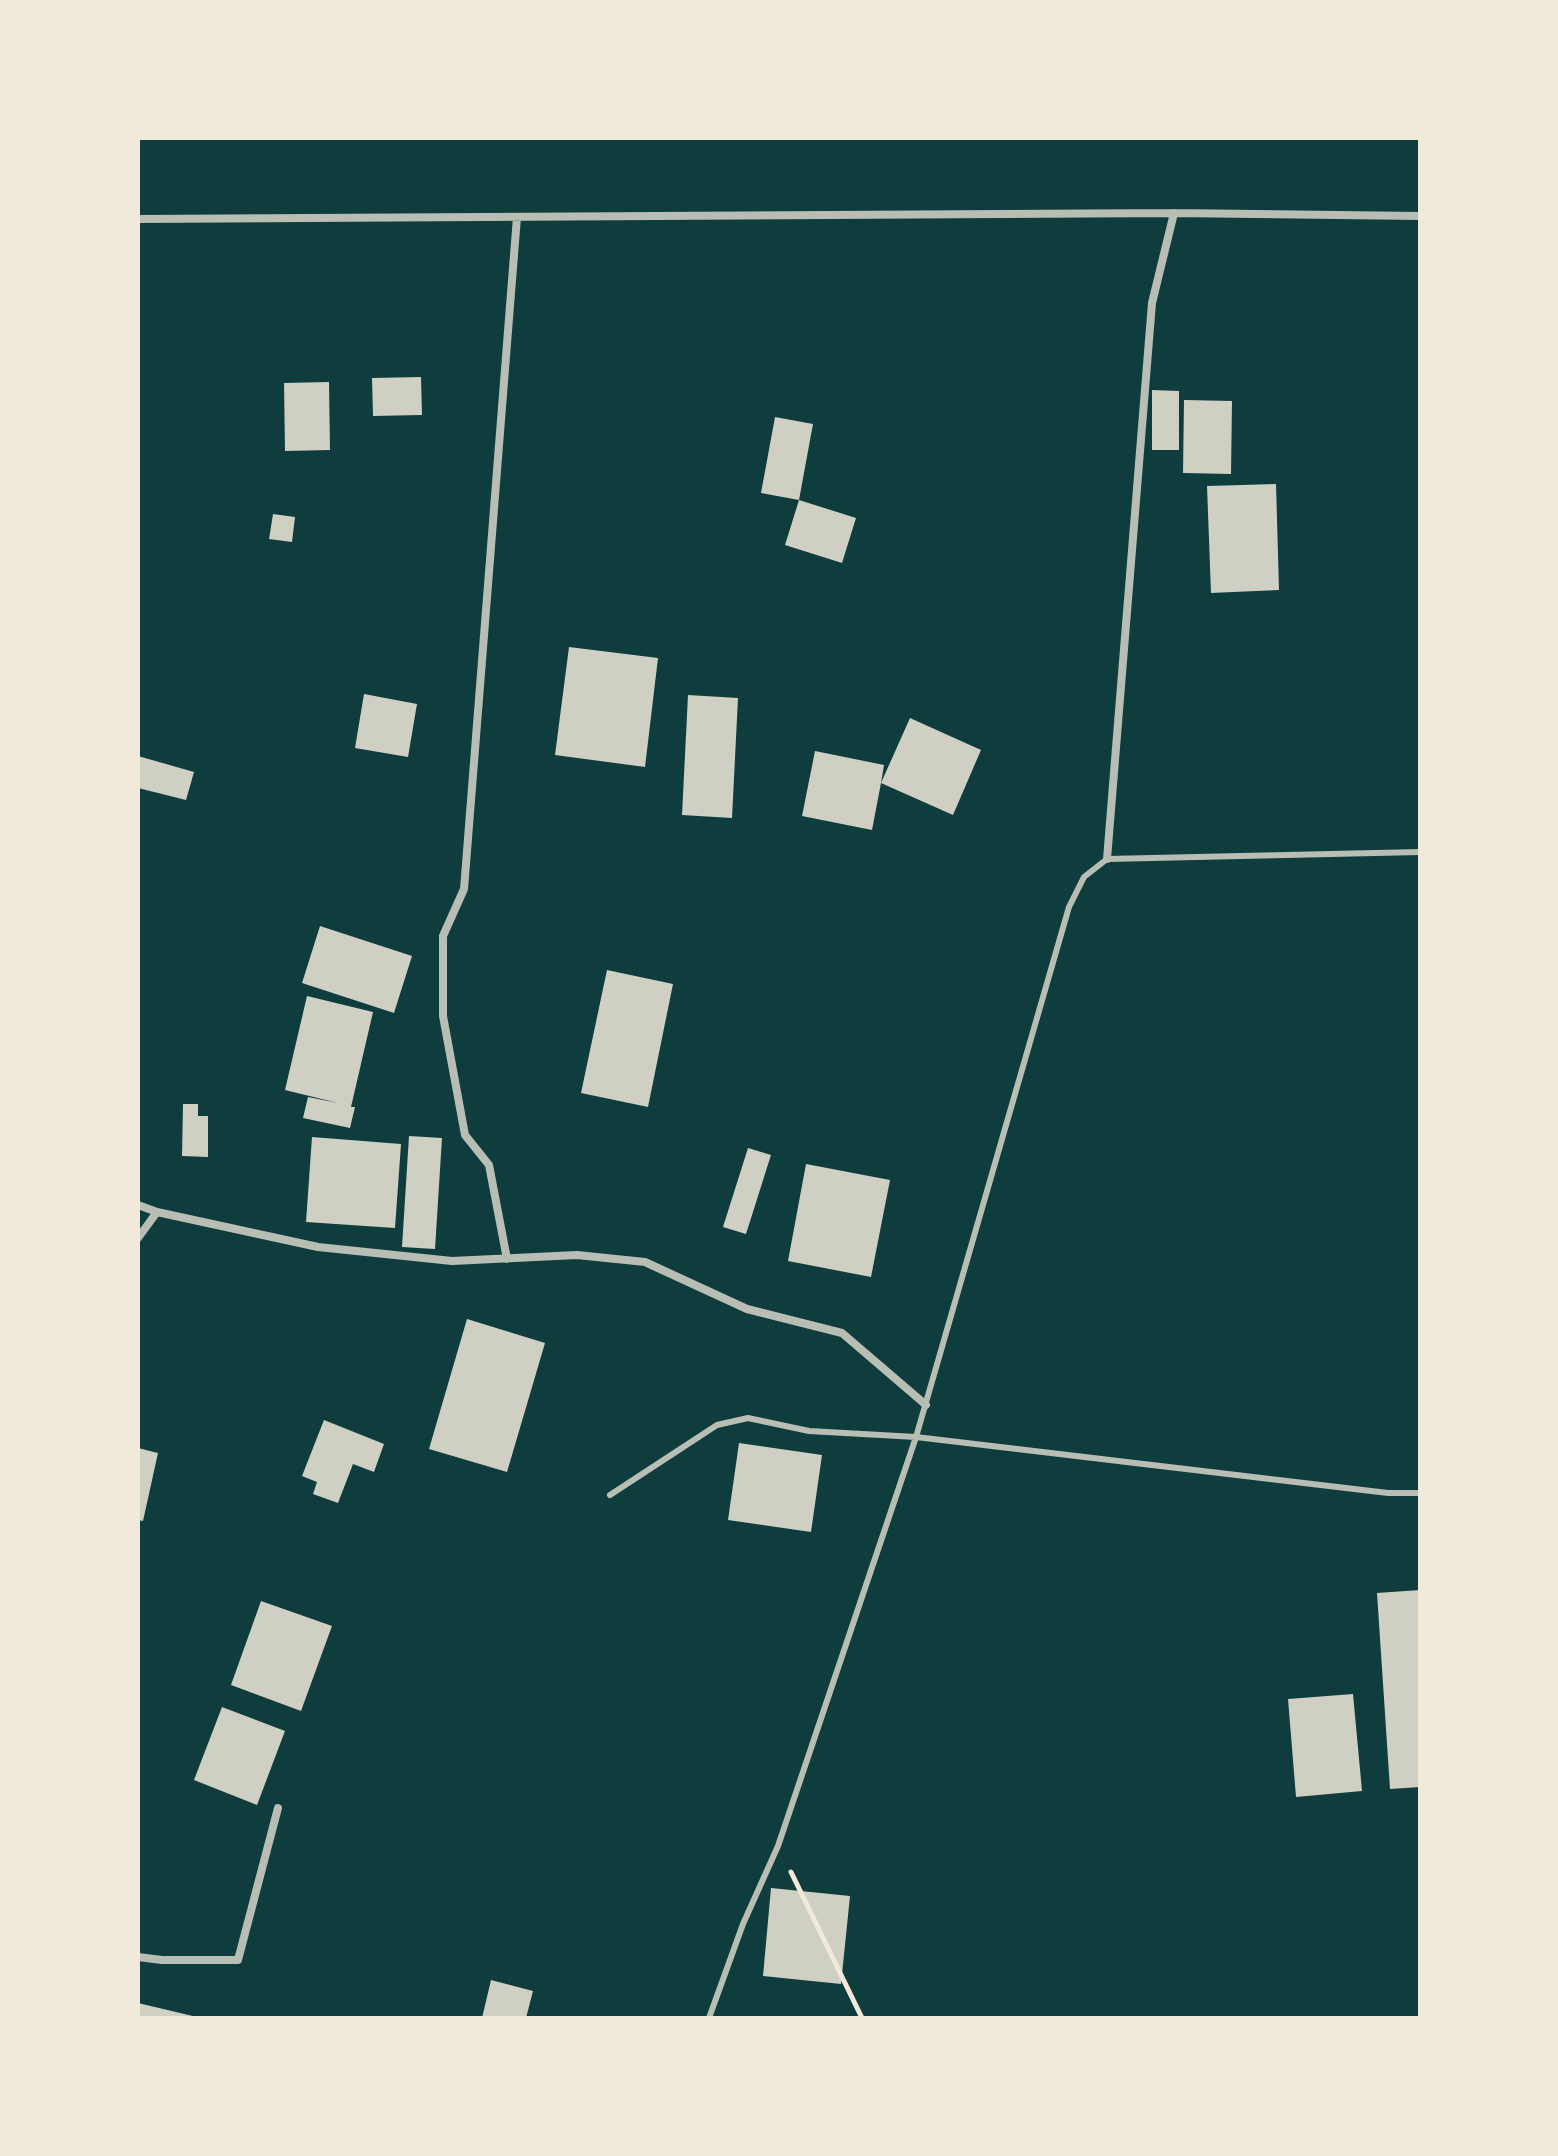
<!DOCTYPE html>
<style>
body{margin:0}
#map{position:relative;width:1558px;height:2156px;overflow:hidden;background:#0f3d3e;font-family:Merriweather,serif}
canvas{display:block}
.frame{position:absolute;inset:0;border:140px solid #f1e9da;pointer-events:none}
</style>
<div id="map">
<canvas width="1558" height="2156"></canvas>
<div class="frame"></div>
</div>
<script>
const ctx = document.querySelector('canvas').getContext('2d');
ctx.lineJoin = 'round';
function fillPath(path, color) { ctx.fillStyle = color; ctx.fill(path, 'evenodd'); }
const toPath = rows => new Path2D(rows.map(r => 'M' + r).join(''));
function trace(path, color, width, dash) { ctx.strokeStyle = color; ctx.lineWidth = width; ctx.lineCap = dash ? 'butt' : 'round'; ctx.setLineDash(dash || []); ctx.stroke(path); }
const building = toPath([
 [421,377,422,415,373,416,372,378],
 [329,382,330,450,285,451,284,383],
 [1152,390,1179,391,1179,450,1152,450],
 [1184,400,1232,401,1231,474,1183,473],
 [775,417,813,424,799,500,761,493],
 [1276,484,1279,590,1211,593,1207,486],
 [799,500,856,518,842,563,785,545],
 [273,514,295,517,292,542,269,539],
 [569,647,658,658,645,767,555,755],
 [364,694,417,704,408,757,355,748],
 [688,695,738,698,732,818,682,815],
 [910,718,981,750,953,815,881,783,872,830,802,816,815,751,884,765,881,783],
 [138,756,194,772,186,800,138,788],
 [320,926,412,956,394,1013,302,983],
 [607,970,673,984,648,1107,581,1093],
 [307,996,373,1012,351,1107,355,1107,350,1128,303,1118,308,1097,338,1103,285,1090],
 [183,1104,198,1104,198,1116,208,1116,208,1157,182,1156],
 [409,1136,442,1138,435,1249,402,1247],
 [312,1137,401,1144,395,1228,306,1222],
 [748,1148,771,1155,746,1234,723,1227],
 [806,1164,890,1180,871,1277,788,1261],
 [467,1319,545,1343,507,1472,429,1449],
 [324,1420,384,1444,374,1472,353,1464,338,1503,313,1494,317,1482,302,1476],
 [739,1443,822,1455,811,1532,728,1520],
 [138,1448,158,1453,143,1521,138,1520],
 [1420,1590,1420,1787,1390,1789,1377,1593],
 [261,1601,332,1626,301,1711,231,1685],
 [1353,1694,1362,1791,1296,1797,1288,1699],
 [222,1707,285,1731,257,1805,194,1780],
 [771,1888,850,1896,841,1984,763,1976],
 [491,1980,533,1991,526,2018,482,2018],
 [138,2003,197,2017,197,2018,138,2018]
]);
const path = toPath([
 [791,1872,862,2018]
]);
const service = toPath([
 [610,1495,717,1425,748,1418,809,1431,916,1437,1388,1493,1420,1493],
 [709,2018,743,1924,778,1846,916,1437,1069,907,1084,877,1107,859,1420,852]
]);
const minor = toPath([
 [138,219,1174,213,1420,216],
 [1107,859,1152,303,1174,213],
 [138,1205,157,1212,318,1247,452,1261,577,1255,645,1262,747,1309,842,1333,926,1405],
 [138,1238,157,1212],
 [507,1259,489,1165,465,1135,443,1016,443,936,464,889,517,217],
 [138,1957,162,1960,238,1960,278,1808]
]);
fillPath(building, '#cfcfc3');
trace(path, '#f1e9da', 5);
trace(service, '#b8beb3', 6);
trace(minor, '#b8beb3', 8);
</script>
